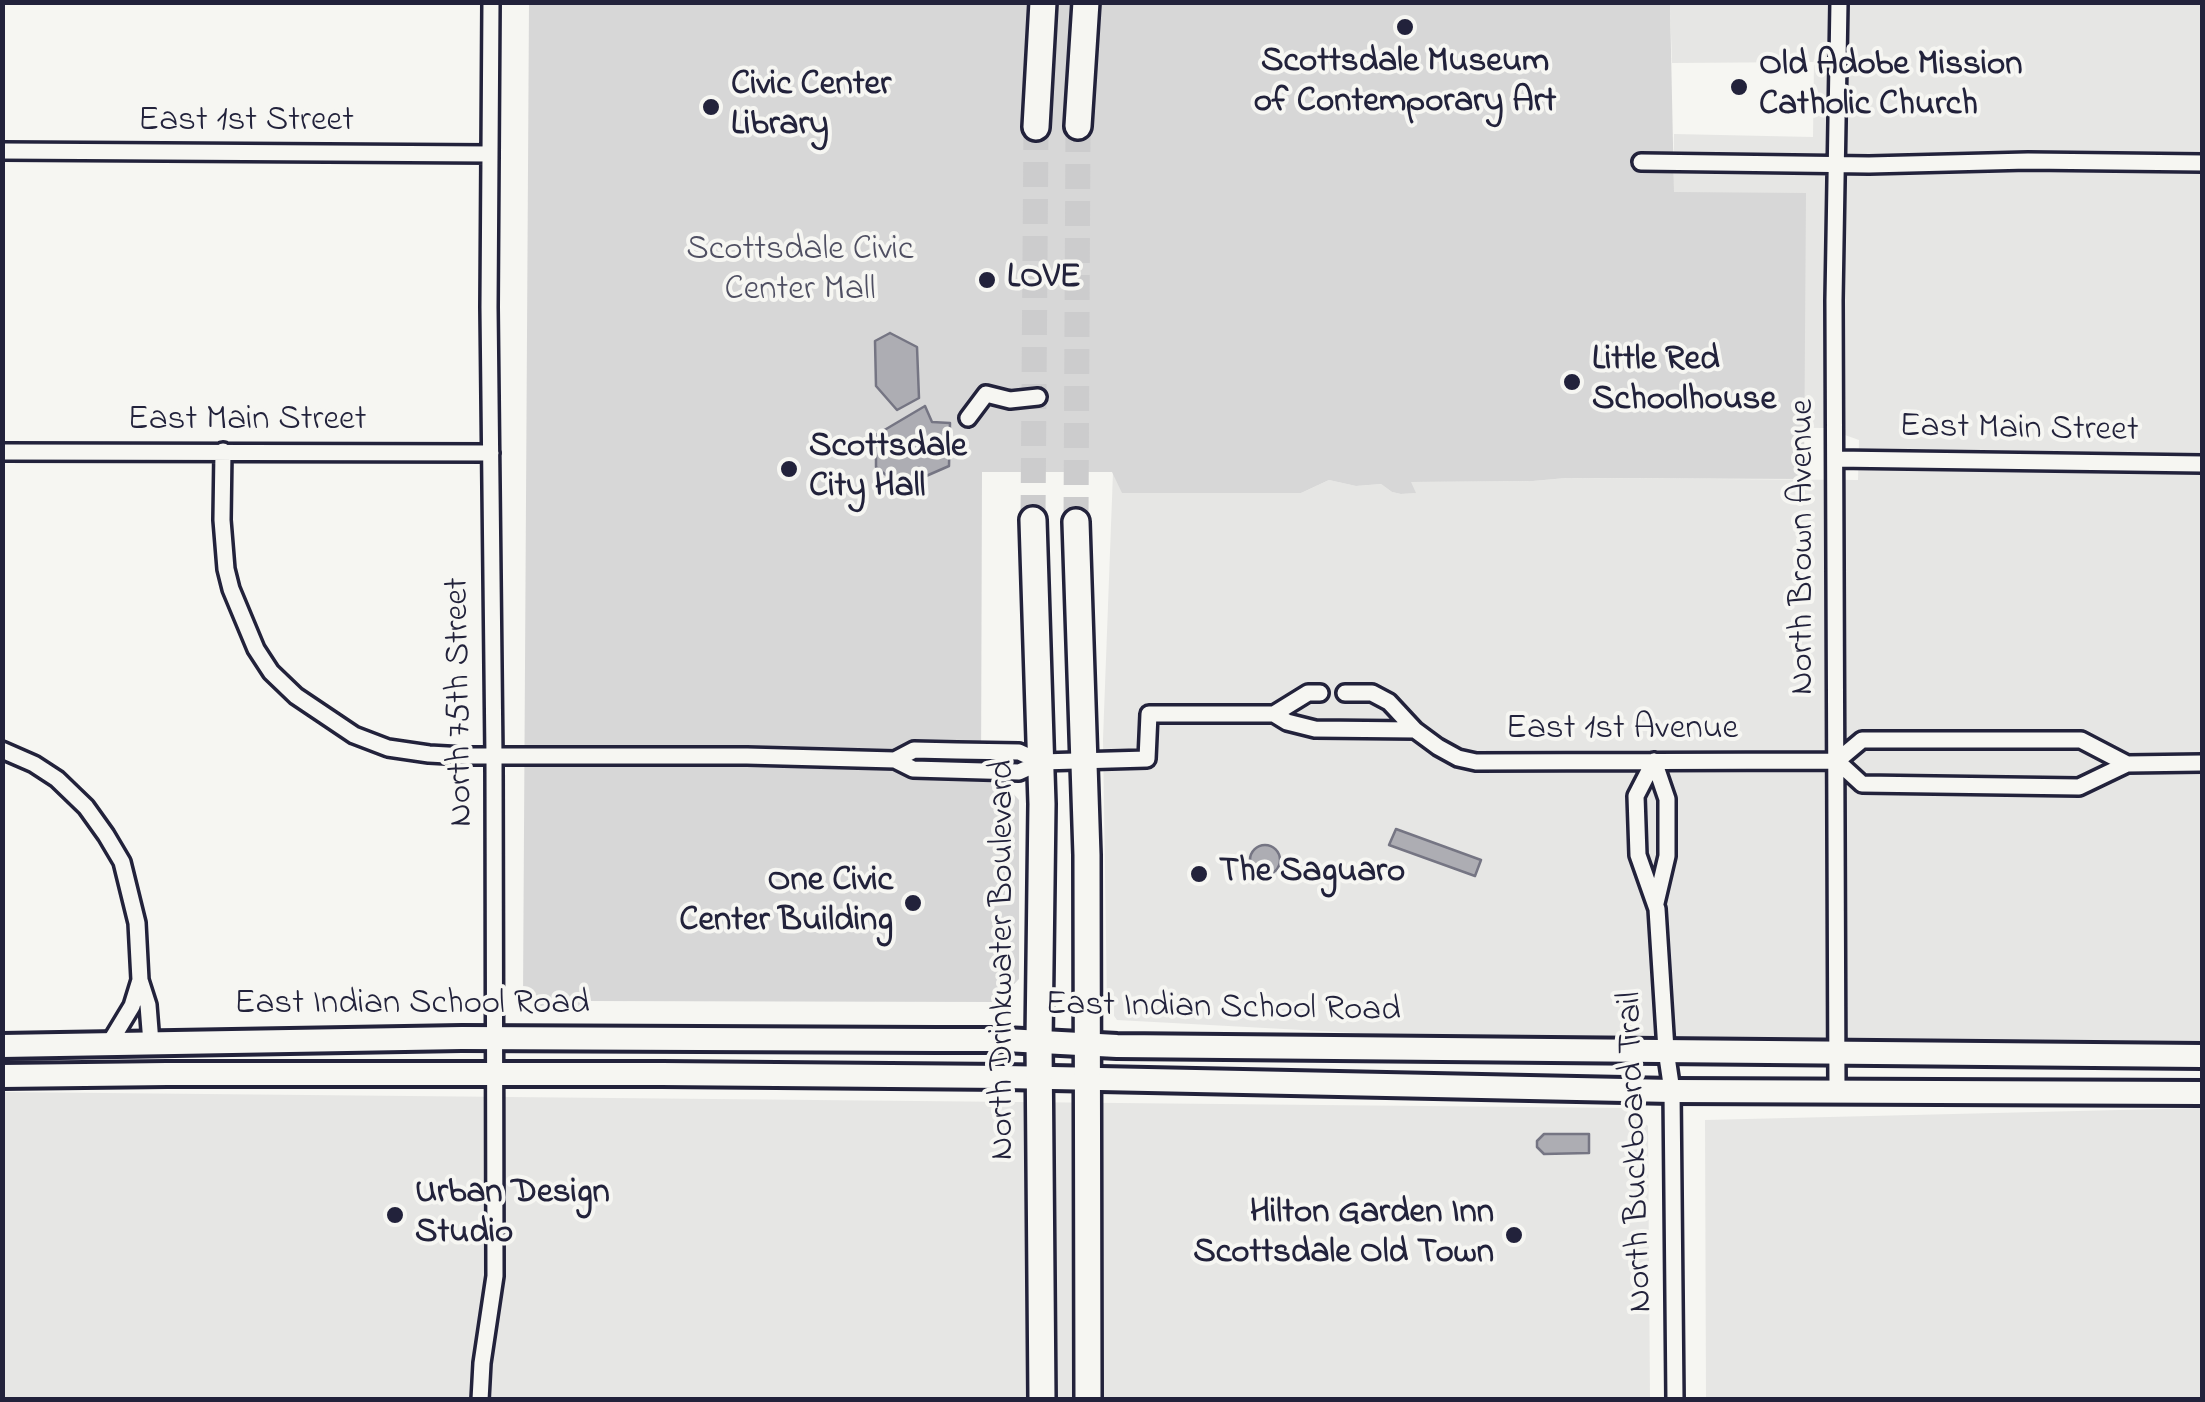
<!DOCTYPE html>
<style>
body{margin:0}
#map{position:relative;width:2205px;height:1402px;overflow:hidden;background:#f6f6f2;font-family:"Indie Flower",sans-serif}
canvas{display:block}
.frame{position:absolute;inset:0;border:5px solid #22223b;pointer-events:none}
</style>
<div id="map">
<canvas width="2205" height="1402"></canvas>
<div class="frame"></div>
</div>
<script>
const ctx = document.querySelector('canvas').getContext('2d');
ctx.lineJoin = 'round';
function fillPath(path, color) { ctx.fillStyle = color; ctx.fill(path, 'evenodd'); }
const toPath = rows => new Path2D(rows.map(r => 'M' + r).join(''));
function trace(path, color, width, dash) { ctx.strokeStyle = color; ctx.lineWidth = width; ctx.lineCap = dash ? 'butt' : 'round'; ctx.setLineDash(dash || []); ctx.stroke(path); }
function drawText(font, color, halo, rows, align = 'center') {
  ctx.font = font + ' "Indie Flower",sans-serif'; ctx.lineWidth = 8; ctx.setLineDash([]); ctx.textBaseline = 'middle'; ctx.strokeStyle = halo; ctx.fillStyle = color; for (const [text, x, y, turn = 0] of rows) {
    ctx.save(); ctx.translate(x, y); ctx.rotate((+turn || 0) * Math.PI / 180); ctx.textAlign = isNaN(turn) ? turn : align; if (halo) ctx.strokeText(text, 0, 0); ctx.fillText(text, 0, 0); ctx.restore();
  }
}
const built = toPath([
 [1511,3,2202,3,2202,1046,1731,1037,1469,1039,1117,1020,1107,1006,1103,739,1113,472,1301,493,1329,480,1356,486,1381,484,1392,492,1401,494,1415,493,1410,482,1533,481,1566,478,1858,480,1859,440,1825,428,1671,427,1674,134,1813,137,1814,62,1672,63,1670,5],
 [3,1092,1627,1108,1648,1126,1650,1399,3,1400],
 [2202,1108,2202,1399,1706,1399,1705,1120]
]);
const green = toPath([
 [529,3,1670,3,1674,192,1806,193,1804,479,1566,478,1533,481,1411,482,1416,493,1401,494,1392,492,1381,484,1356,486,1329,480,1301,493,1122,493,1112,472,982,472,981,777,999,778,1019,800,1019,979,997,1002,587,1001,586,1010,535,1009,523,994]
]);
const water = toPath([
 [890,333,917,347,919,398,897,410,876,386,875,341,890,333],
 [925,406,932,422,950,423,949,466,901,487,876,467,876,435,925,406],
 [1396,829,1481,860,1475,876,1389,845,1396,829],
 '1250 860a15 15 0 1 1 30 0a15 15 0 1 1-30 0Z',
 [1544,1134,1589,1134,1589,1153,1544,1154,1537,1147,1537,1141,1544,1134]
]);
const primaryTunnel = toPath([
 [1033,520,1036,127],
 [1076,522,1078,126]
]);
const street = toPath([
 [2,151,489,154],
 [1641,162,1869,165,2028,161,2202,163],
 [968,418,986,394,1010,400,1038,397],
 [223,451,222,520,226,569,231,589,256,649,271,672,296,696,354,735,388,748,429,754,465,756,747,756,895,760,913,769,1019,772,1041,762,1147,759,1149,714,1274,714,1287,722,1315,729,1415,730],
 [2,452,491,453],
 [1835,459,2202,464],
 [1345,693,1372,693,1389,702,1415,730,1438,747,1458,758,1476,762,1837,761,1862,740,2081,740,2127,764],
 [1274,714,1308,693,1320,693],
 [2,750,34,764,57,779,86,807,106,835,122,862,137,923,140,980,148,1005,151,1043],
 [895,760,914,750,957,751,1019,752,1041,762],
 [1654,761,1636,796,1638,855,1657,909,1666,1050,1672,1091,1675,1400],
 [1654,761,1667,799,1667,856,1656,903],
 [1837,761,1862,784,2079,787,2127,764,2202,763],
 [109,1044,132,1006,140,980],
 [1837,1092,1834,300,1839,2],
 [480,1400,482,1363,495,1276,494,756,489,307,491,2]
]);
const secondary = toPath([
 [2,1046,462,1038,936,1040,1005,1040,1117,1046,2202,1056],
 [2,1076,167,1074,662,1074,1005,1077,1672,1091,2202,1093]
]);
const primary = toPath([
 [1078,126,1086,2],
 [1036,127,1043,2],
 [1033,520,1042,804,1039,1042,1042,1400],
 [1076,522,1087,855,1088,1400]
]);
const markers = [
 [1405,27,10,"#22223b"],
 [1739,87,10,"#22223b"],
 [711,107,10,"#22223b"],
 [987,280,10,"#22223b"],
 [1572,382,10,"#22223b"],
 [789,469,10,"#22223b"],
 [1199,874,10,"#22223b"],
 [913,903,10,"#22223b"],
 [395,1215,10,"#22223b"],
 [1514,1235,10,"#22223b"]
];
const poiNames = [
 ["Scottsdale Museum",1405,64,"center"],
 ["of Contemporary Art",1405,104,"center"],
 ["Old Adobe Mission",1759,67],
 ["Catholic Church",1759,107],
 ["Civic Center",731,87],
 ["Library",731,127],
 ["LOVE",1007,280],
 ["Little Red",1592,362],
 ["Schoolhouse",1592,402],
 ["Scottsdale",809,449],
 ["City Hall",809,489],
 ["The Saguaro",1219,874],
 ["One Civic",893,883,"right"],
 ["Center Building",893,923,"right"],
 ["Urban Design",415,1195],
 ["Studio",415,1235],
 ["Hilton Garden Inn",1494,1215,"right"],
 ["Scottsdale Old Town",1494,1255,"right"]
];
const streetNames = [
 ["East 1st Street",246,123],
 ["East Main Street",247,422],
 ["East Main Street",2019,431,1],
 ["North Brown Avenue",1805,547,-90],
 ["North 75th Street",462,702,-91],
 ["East 1st Avenue",1622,731],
 ["North Drinkwater Boulevard",1005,960,-90],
 ["East Indian School Road",412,1006],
 ["East Indian School Road",1223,1010,1],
 ["North Buckboard Trail",1638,1152,-92]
];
const parkNames = [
 ["Scottsdale Civic",800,252],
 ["Center Mall",800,292]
];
fillPath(built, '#e6e6e4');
fillPath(green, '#d7d7d7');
fillPath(water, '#adadb3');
trace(water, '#757583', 2.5);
trace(primaryTunnel, '#cccccd', 25, [25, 12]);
trace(street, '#22223b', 22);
trace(secondary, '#22223b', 30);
trace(primary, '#22223b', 32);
trace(street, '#f6f6f2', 15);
trace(secondary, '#f6f6f2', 22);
trace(primary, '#f6f6f2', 25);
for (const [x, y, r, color] of markers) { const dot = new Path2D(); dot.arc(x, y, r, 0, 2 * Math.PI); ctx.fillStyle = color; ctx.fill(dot); trace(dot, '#f6f6f2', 4); }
drawText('bold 35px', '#22223b', '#f6f6f2', poiNames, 'left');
drawText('35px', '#22223b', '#f6f6f2', streetNames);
drawText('35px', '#4f4f62', '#f6f6f2', parkNames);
</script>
